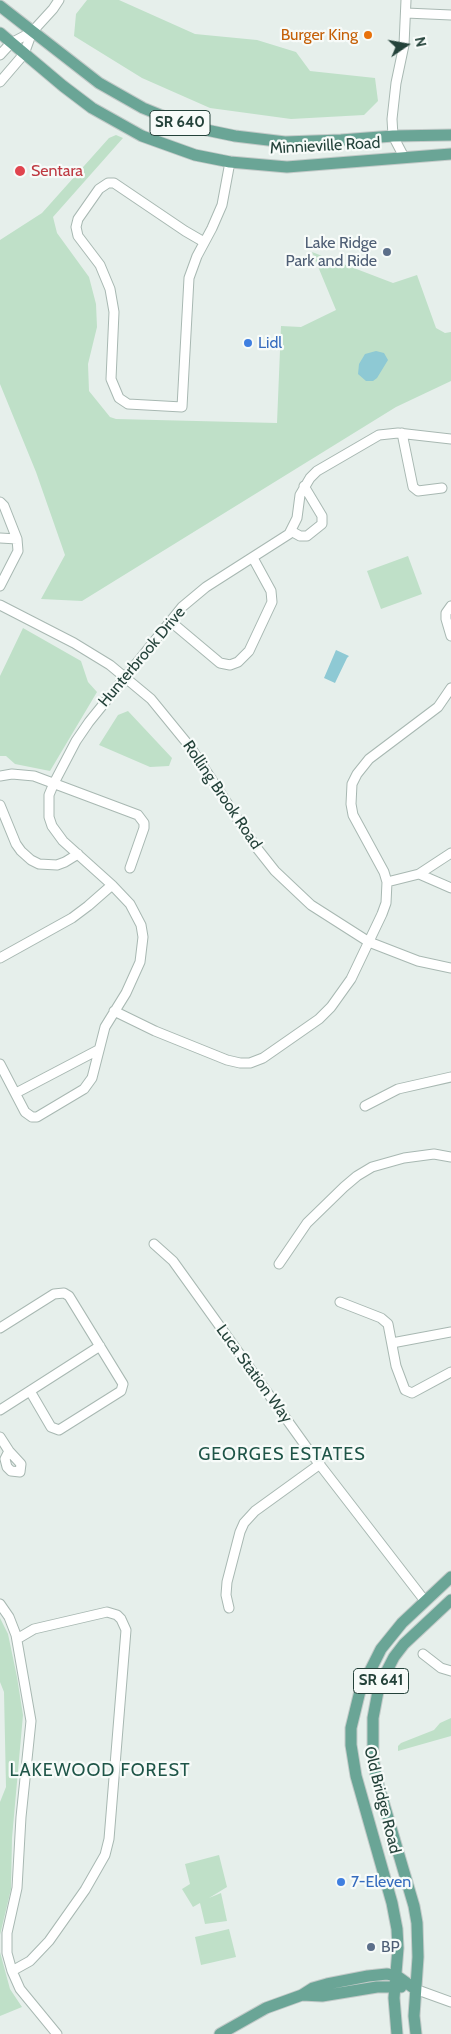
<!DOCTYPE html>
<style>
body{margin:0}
#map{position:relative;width:451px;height:2034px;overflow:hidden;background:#e6efeb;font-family:Cabin,sans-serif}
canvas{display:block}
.north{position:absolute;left:381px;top:20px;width:50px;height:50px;-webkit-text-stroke:4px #f7fbf9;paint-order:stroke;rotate:78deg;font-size:14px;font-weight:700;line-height:20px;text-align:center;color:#24423a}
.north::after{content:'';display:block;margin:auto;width:18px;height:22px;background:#24423a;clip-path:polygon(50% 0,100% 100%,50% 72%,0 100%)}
</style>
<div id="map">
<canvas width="451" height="2034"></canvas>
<div class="north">N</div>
</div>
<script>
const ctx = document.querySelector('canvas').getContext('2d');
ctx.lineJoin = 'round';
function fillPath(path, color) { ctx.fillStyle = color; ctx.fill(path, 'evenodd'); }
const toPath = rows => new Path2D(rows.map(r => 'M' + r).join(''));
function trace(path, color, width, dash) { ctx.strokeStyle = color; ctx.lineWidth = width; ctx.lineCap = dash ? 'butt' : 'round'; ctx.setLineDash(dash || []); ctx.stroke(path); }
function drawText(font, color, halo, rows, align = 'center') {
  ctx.font = font + ' Cabin,sans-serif'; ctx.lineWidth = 4.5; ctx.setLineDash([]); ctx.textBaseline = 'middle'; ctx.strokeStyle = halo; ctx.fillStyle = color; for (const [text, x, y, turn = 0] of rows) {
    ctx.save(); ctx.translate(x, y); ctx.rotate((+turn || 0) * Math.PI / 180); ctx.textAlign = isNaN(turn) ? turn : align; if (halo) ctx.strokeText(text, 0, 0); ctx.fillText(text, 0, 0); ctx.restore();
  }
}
const green = toPath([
 [87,0,119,0,195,34,257,40,296,52,310,71,375,78,378,101,364,115,291,119,210,108,142,78,74,36,76,14],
 [116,135,123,138,53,217,57,233,89,277,96,304,97,327,88,364,89,391,110,417,116,419,277,423,281,326,301,327,336,310,312,252,393,283,417,275,436,328,445,333,451,332,451,381,396,407,82,601,41,599,65,555,36,472,0,384,0,240,42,213,109,138],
 [408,556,422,594,381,609,367,571],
 [23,628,81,661,88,682,97,692,50,771,15,764,6,756,0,756,0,676],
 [128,711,172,758,169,766,150,767,99,745,118,715],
 [0,1618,8,1634,17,1677,23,1715,12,1838,11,1889,0,1935,0,1802,6,1787,4,1692,0,1682],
 [451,1718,451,1736,398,1751,398,1746,401,1743,434,1730,440,1723],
 [219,1855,227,1887,209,1898,221,1893,227,1921,205,1924,200,1903,193,1907,182,1889,190,1884,185,1864],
 [229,1929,236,1957,201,1965,195,1937],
 [0,1952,10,1989,22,2007,0,2016]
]);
const water = toPath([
 [376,351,384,353,388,360,377,378,373,381,366,381,358,374,359,364,365,354],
 [336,650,349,656,347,658,335,683,324,678]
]);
const minor = toPath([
 [406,13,451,15],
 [0,55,11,43,32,32,53,9,59,0],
 [0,82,24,54,32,32],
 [404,157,393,136,392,119,396,83,404,45,406,0],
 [204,242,185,231,114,183,108,183,99,189,78,219,76,227,78,236,100,265,110,289,114,312,111,379,119,398,128,404,182,407,189,278,197,256,212,228,222,205,230,162],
 [402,433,413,487,418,491,442,488],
 [0,502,4,506,17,539,0,538],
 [291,531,300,536,307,536,322,524,322,516,304,486],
 [0,586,18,551,17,539],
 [0,605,74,643,110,665,151,699,191,748,256,847,275,871,311,905,369,942,418,961,451,968],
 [451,606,446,613,446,619,451,636],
 [170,621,220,663,230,665,238,662,249,651,272,602,271,591,253,558],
 [0,776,12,774,34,776,138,815,144,823,144,828,130,868],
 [0,805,16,844,21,851,31,860,39,864,57,865,65,862,78,854],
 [451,853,419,874,451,888],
 [387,882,419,874],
 [0,958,72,918,88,906,112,885],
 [114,1011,155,1031,227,1060,240,1063,250,1063,263,1058,319,1019,331,1007,351,979,382,914,386,903,387,882,384,872,353,815,351,804,352,784,357,774,369,759,438,707,451,688],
 [0,1064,25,1112,32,1117,37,1117,84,1089,92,1078,105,1027,126,993,140,962,143,937,141,925,130,904,112,885,63,841,52,826,49,817,49,795,54,783,76,741,89,722,182,607,206,587,289,534,297,518,300,495,310,478,317,471,379,435,398,433,451,439],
 [16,1093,98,1050],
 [365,1106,398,1089,451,1077],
 [154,1244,173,1261,310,1452,425,1601],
 [279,1264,307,1223,344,1187,357,1176,372,1167,404,1158,434,1154,451,1157],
 [340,1302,381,1318,388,1324,396,1366,405,1390,412,1393,451,1372],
 [0,1328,54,1294,64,1293,69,1296,123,1384,121,1391,59,1430,51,1427,30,1391],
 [392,1343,451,1332],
 [0,1410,100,1346],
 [0,1437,9,1451],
 [9,1451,21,1464,20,1472,11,1471,7,1467,5,1459,9,1451],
 [0,1604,9,1617,16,1635,31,1721,21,1817,17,1888,7,1933,7,1953,12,1971,20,1989,57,2034],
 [229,1608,226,1595,227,1582,240,1532,244,1523,255,1511,320,1464],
 [423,1654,441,1668,451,1671],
 [12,1971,30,1961,49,1941,85,1890,105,1855,109,1839,126,1630,121,1619,117,1615,107,1612,34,1629,17,1639],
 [415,1989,451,2002]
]);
const major = toPath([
 [0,6,99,83,143,108,187,126,235,136,285,142,341,140,393,136,451,135],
 [0,33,63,86,92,108,142,136,195,155,230,162,287,167,451,154],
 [302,1995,322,1996,377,1987,401,1987],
 [220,2034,266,2008,302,1995,313,1988,327,1984,368,1976,387,1974,397,1976,415,1989],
 [397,2034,394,1998,398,1948,397,1929,392,1903,356,1776,351,1745,351,1728,360,1691,381,1649,402,1623,451,1577],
 [416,2034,414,2016,418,1957,417,1923,414,1906,376,1777,373,1757,373,1718,379,1686,394,1657,404,1644,451,1600]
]);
const markers = [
 [368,35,5,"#e8710a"],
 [20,171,6,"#e0444e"],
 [387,252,5,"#5c6f8a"],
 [248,343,5,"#3f7fe0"],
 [341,1882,5,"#3f7fe0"],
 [371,1947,5,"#5c6f8a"]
];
const shields = [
 [180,123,60],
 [381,1681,55]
];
const shieldNames = [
 ["SR 640",180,123],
 ["SR 641",381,1681]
];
const foodNames = [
 ["Burger King",358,35]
];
const streetNames = [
 ["Minnieville Road",325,146,-3],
 ["Hunterbrook Drive",142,657,-50],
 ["Rolling Brook Road",222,795,56],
 ["Luca Station Way",254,1374,54],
 ["Old Bridge Road",382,1800,76]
];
const healthNames = [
 ["Sentara",31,171]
];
const serviceNames = [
 ["Lake Ridge",377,243],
 ["Park and Ride",377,261],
 ["BP",381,1947,"left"]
];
const shopNames = [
 ["Lidl",258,343],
 ["7-Eleven",351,1882]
];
const neighbourhoodNames = [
 ["GEORGES ESTATES",282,1455],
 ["LAKEWOOD FOREST",100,1771]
];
fillPath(green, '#bfe0c8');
fillPath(water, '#8ec9d4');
trace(minor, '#a8b8b2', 11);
trace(major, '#c2cac8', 13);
trace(minor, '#fff', 9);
trace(major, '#6aa596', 11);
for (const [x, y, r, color] of markers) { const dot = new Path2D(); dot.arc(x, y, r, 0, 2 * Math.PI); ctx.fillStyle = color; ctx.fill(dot); trace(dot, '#f7fbf9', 2); }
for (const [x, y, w] of shields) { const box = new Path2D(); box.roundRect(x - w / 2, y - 12.5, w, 25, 4); ctx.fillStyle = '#f7fbf9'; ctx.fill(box); trace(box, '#24423a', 1); }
drawText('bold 15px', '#24423a', null, shieldNames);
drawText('16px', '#c56008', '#f7fbf9', foodNames, 'right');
drawText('16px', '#24423a', '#f7fbf9', streetNames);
drawText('16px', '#be3a42', '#f7fbf9', healthNames, 'left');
drawText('16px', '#4e5e75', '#f7fbf9', serviceNames, 'right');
drawText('16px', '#366cbe', '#f7fbf9', shopNames, 'left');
ctx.letterSpacing = '1px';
drawText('18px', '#1f5548', '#f7fbf9', neighbourhoodNames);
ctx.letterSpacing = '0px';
</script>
